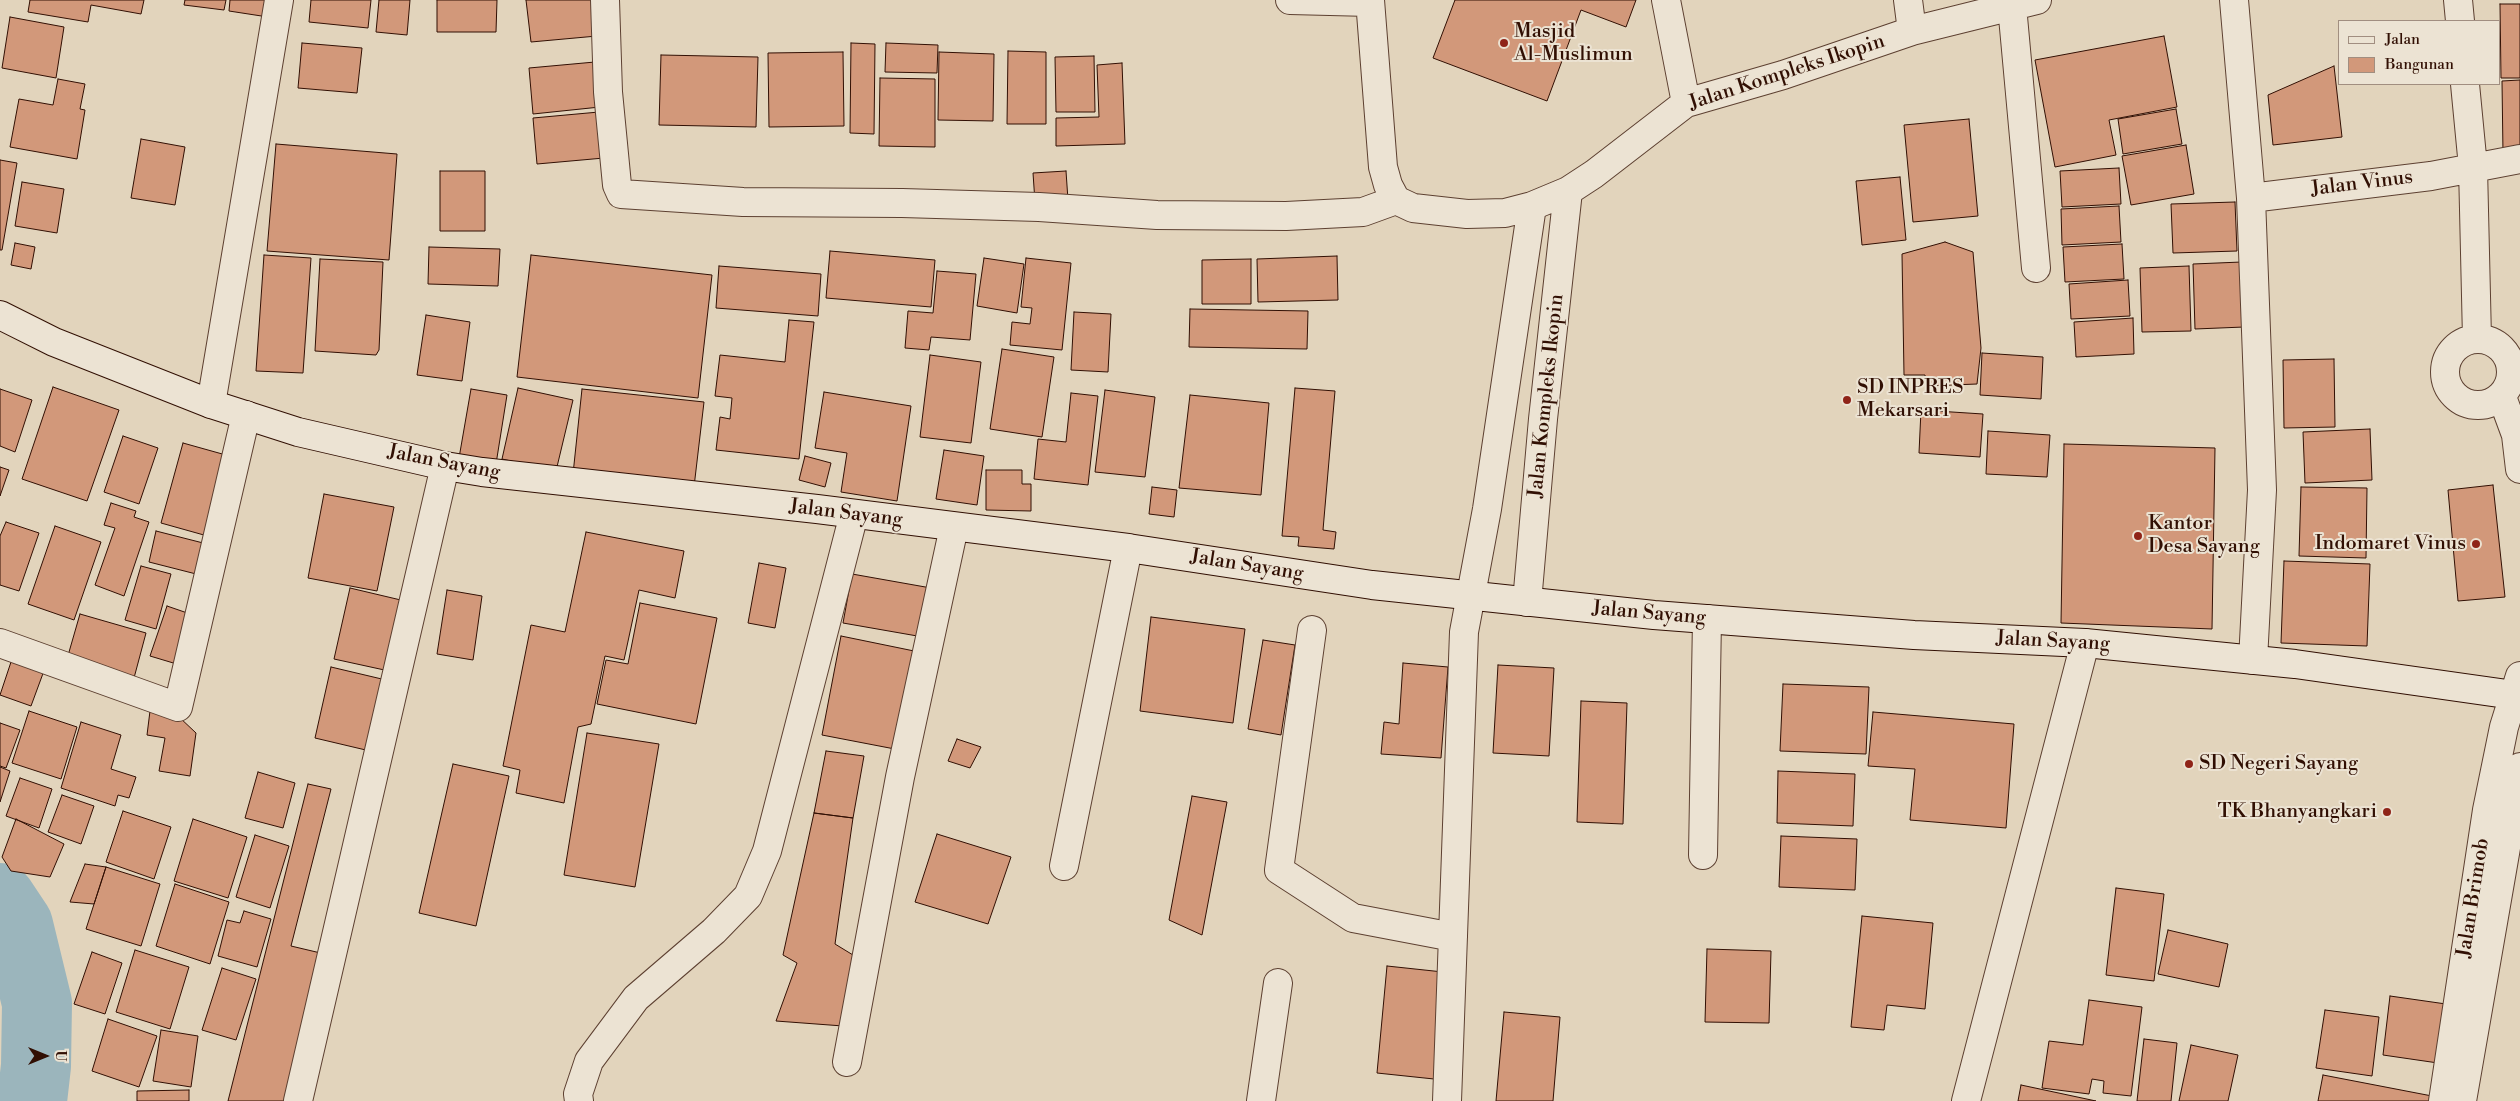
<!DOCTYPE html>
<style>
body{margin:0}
#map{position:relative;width:2520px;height:1101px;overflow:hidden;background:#e2d4bc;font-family:"Libre Bodoni",serif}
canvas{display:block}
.legend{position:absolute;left:2338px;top:20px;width:162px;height:65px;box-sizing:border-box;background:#ece3d3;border:1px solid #a18e80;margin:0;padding:6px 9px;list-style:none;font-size:15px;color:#310f03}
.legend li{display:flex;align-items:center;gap:10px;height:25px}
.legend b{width:25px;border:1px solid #a18e80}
.north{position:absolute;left:20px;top:1031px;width:50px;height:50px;-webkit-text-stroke:4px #ece3d3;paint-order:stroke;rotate:90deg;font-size:14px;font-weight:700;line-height:20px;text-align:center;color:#310f03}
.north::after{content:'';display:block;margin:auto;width:18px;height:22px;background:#310f03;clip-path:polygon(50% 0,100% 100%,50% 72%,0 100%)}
</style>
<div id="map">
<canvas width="2520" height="1101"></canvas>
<ul class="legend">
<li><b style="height:6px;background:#ece3d3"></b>Jalan</li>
<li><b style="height:14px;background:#d2987a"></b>Bangunan</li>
</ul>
<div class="north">U</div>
</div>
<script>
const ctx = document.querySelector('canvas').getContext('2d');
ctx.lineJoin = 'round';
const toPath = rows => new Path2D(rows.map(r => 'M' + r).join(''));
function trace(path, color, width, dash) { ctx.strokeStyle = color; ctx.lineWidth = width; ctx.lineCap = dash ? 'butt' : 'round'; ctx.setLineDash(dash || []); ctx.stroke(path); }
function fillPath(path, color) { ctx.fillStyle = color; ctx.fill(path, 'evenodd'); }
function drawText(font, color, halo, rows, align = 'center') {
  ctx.font = font + ' "Libre Bodoni",serif'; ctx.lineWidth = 4; ctx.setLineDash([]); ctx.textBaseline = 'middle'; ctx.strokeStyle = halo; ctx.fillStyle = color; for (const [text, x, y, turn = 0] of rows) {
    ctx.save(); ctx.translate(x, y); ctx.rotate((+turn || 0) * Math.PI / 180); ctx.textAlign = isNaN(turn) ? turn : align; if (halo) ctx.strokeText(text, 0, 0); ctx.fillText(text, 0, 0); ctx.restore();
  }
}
const river = toPath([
 [0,898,18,925,37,1003,36,1066,32,1101]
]);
const building = toPath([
 [30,0,144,0,141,14,91,5,88,22,28,12,30,0],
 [185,0,226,0,224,10,184,5,185,0],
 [230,0,270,0,268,17,229,11,230,0],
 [311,0,371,0,368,28,309,22,311,0],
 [379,0,410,0,407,35,376,32,379,0],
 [437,0,497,0,496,32,437,32,437,0],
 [526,0,594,0,597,36,531,42,526,0],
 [1455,0,1636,0,1626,27,1581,10,1547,101,1433,58,1455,0],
 [2500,4,2520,4,2520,78,2501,78,2500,4],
 [10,17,64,27,56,78,2,68,10,17],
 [2164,36,2177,107,2109,120,2116,155,2055,167,2035,60,2164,36],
 [302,43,362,48,357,93,298,88,302,43],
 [851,43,875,44,874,134,850,133,851,43],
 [886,43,938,45,937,73,885,72,886,43],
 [1008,51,1046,52,1046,124,1007,124,1008,51],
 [843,52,844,126,769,127,768,53,843,52],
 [939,52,994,54,993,121,938,120,939,52],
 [661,55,758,57,756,127,659,125,661,55],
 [1094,56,1095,112,1056,112,1055,57,1094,56],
 [595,62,600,107,533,114,529,68,595,62],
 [1122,63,1125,144,1056,146,1056,118,1099,117,1097,65,1122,63],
 [2334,66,2342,137,2273,145,2268,95,2334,66],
 [880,78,935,79,935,147,879,146,880,78],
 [58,79,85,84,80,109,85,110,77,159,10,147,19,99,53,105,58,79],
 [2520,80,2520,153,2503,154,2502,81,2520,80],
 [2176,109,2182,144,2123,154,2118,119,2176,109],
 [599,112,604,158,537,164,533,118,599,112],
 [1969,119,1978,216,1913,222,1904,125,1969,119],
 [141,139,185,147,175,205,131,198,141,139],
 [276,144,397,154,389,260,267,251,276,144],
 [2186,145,2194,194,2131,205,2122,156,2186,145],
 [0,160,17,163,2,250,0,250,0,160],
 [2119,168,2121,204,2062,207,2060,171,2119,168],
 [440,171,485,171,485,231,440,231,440,171],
 [1066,171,1068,200,1035,202,1033,173,1066,171],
 [1900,177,1906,240,1862,245,1856,181,1900,177],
 [22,182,64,189,57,233,15,226,22,182],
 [2235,202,2237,251,2173,253,2171,204,2235,202],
 [2119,206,2121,242,2062,245,2061,209,2119,206],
 [1945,242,1973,252,1981,348,1977,384,1926,386,1925,375,1904,375,1902,254,1945,242],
 [15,243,35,247,31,269,11,265,15,243],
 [2122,244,2124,279,2065,282,2063,247,2122,244],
 [429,247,500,249,498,286,428,284,429,247],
 [830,251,935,260,931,307,826,298,830,251],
 [264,255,311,258,303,373,256,371,264,255],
 [531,255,712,275,698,398,517,377,531,255],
 [1337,256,1338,300,1258,302,1257,259,1337,256],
 [984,258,1024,264,1017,313,977,306,984,258],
 [1026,258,1071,263,1062,350,1010,345,1012,322,1030,324,1032,308,1021,307,1026,258],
 [320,259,383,262,379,350,376,355,315,351,320,259],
 [1251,259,1251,304,1202,304,1202,260,1251,259],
 [2242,262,2244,327,2195,329,2193,264,2242,262],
 [719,266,821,274,818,316,716,308,719,266],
 [2189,266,2191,331,2142,332,2140,268,2189,266],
 [937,271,976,274,970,340,931,337,929,350,905,348,908,311,933,313,937,271],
 [2128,280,2130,316,2071,319,2069,284,2128,280],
 [1190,309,1308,311,1307,349,1189,347,1190,309],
 [1074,312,1111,314,1108,372,1071,370,1074,312],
 [426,315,470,322,462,381,417,375,426,315],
 [2133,318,2134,354,2076,357,2074,322,2133,318],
 [789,320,814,322,799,459,716,450,720,417,730,419,732,398,715,396,720,355,785,362,789,320],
 [1002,349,1054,357,1042,437,990,429,1002,349],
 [1982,353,2043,357,2041,399,1980,395,1982,353],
 [930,355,981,362,971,443,920,437,930,355],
 [2334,359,2335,427,2284,428,2283,360,2334,359],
 [53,387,119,410,87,501,22,479,53,387],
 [518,388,573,400,556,471,502,459,518,388],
 [1295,388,1335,391,1323,530,1336,532,1334,549,1298,546,1299,537,1282,536,1295,388],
 [0,389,32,400,15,452,0,446,0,389],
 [471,389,507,395,496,464,459,458,471,389],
 [582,389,704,402,694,487,573,474,582,389],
 [1105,390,1155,397,1145,477,1095,472,1105,390],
 [824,392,911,406,897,501,841,492,847,453,815,448,824,392],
 [1071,393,1098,396,1088,485,1034,479,1038,439,1066,442,1071,393],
 [1190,395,1269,403,1261,495,1179,488,1190,395],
 [1921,410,1983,414,1980,457,1919,453,1921,410],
 [2370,429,2372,480,2305,483,2303,432,2370,429],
 [1988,431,2050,435,2047,477,1986,474,1988,431],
 [123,436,158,448,139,504,104,492,123,436],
 [183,443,233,457,211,537,161,523,183,443],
 [2064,444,2215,448,2212,629,2061,623,2064,444],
 [944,450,984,456,977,505,936,499,944,450],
 [805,456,831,463,825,487,799,480,805,456],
 [0,467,9,470,0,496,0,467],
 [986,470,1022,470,1022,484,1031,484,1031,511,986,510,986,470],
 [2493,485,2505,597,2458,601,2448,490,2493,485],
 [1152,487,1177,490,1174,517,1149,514,1152,487],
 [2301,487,2367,488,2366,558,2299,556,2301,487],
 [324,494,394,507,377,591,308,578,324,494],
 [111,503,136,511,134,517,149,522,124,596,95,585,115,528,104,525,111,503],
 [6,522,39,533,19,591,0,585,0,536,6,522],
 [55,526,101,542,74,620,28,604,55,526],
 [156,531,211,545,204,576,149,562,156,531],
 [586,532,684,551,675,598,639,590,624,660,605,656,591,724,578,727,564,803,516,793,520,770,503,766,531,625,565,632,586,532],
 [2284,561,2370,564,2367,646,2281,643,2284,561],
 [759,563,786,568,775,628,748,623,759,563],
 [141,566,171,574,156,629,125,620,141,566],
 [852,574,931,588,923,637,843,623,852,574],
 [350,588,405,601,389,671,334,659,350,588],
 [447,590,482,596,473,660,437,654,447,590],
 [640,603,717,618,696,724,597,704,606,660,628,664,640,603],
 [167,606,196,616,180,665,150,656,167,606],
 [80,614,146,633,134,678,67,659,80,614],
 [1151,617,1245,629,1233,723,1140,711,1151,617],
 [841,636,919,652,900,750,822,735,841,636],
 [1263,640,1295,645,1281,735,1248,729,1263,640],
 [13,656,45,668,31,706,0,695,13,656],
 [1403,663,1448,667,1441,758,1381,754,1384,722,1399,724,1403,663],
 [1498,665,1554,668,1549,756,1493,753,1498,665],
 [331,667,386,680,370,751,315,738,331,667],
 [1783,684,1869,687,1866,754,1780,751,1783,684],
 [1581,701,1627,703,1623,824,1577,822,1581,701],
 [29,711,77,727,61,779,12,763,29,711],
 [150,711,178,716,196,733,190,776,159,771,165,738,147,735,150,711],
 [1873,712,2014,724,2006,828,1910,820,1915,769,1868,766,1873,712],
 [81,722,121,735,111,769,136,777,129,798,118,795,115,806,61,788,81,722],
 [0,723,20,730,6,768,0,766,0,723],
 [587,733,659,744,635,887,564,875,587,733],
 [957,739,981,747,970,768,948,761,957,739],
 [826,751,864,756,853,818,814,813,826,751],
 [453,764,509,776,476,926,419,913,453,764],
 [0,767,10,771,0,802,0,767],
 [1778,771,1855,774,1853,826,1777,823,1778,771],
 [258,772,295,783,283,828,245,818,258,772],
 [20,778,52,789,39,828,6,816,20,778],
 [308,784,331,789,291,946,329,955,292,1101,228,1101,308,784],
 [62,795,94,806,81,844,48,832,62,795],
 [1192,796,1227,802,1202,935,1169,920,1192,796],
 [123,811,171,827,154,879,106,862,123,811],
 [814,813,853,818,835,944,853,955,843,1026,776,1021,797,963,783,955,814,813],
 [16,819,64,844,50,877,11,871,2,857,16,819],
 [193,819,247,837,228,898,174,881,193,819],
 [937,834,1011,857,988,924,915,902,937,834],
 [255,835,289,846,270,908,236,897,255,835],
 [1781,836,1857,839,1855,890,1779,887,1781,836],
 [85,864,106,867,94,904,70,902,85,864],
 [106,867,160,884,141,946,86,929,106,867],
 [175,884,229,902,210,964,156,946,175,884],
 [2116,888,2164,894,2154,981,2106,975,2116,888],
 [244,911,271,919,257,967,218,956,227,920,240,923,244,911],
 [1862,916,1933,923,1925,1009,1887,1005,1884,1030,1851,1027,1862,916],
 [2168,930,2228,944,2219,987,2158,974,2168,930],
 [1707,949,1771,951,1769,1023,1705,1022,1707,949],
 [135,950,189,967,170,1029,116,1012,135,950],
 [92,952,122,963,105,1014,74,1004,92,952],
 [1387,966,1443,972,1434,1079,1377,1073,1387,966],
 [222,968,256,979,236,1040,202,1030,222,968],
 [2390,996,2446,1004,2438,1063,2383,1055,2390,996],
 [2089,1000,2142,1007,2131,1096,2103,1093,2104,1081,2092,1079,2089,1094,2042,1088,2049,1041,2083,1045,2089,1000],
 [2325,1010,2379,1017,2372,1076,2316,1068,2325,1010],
 [1504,1012,1560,1017,1553,1101,1496,1101,1504,1012],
 [108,1019,157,1036,139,1087,92,1071,108,1019],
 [161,1030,198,1036,191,1087,153,1081,161,1030],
 [2144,1039,2177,1043,2171,1101,2137,1101,2144,1039],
 [2191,1045,2238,1055,2228,1101,2179,1101,2191,1045],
 [2323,1075,2432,1096,2431,1101,2318,1101,2323,1075],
 [2021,1085,2096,1101,2018,1101,2021,1085],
 [189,1090,189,1101,137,1101,137,1091,189,1090]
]);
const street = toPath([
 [605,0,608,92,617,185,621,194,743,202,902,203,1039,207,1157,215,1286,216,1363,212,1396,200],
 [1290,0,1370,2],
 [1370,0,1383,167,1388,185,1396,200,1413,208,1467,214,1505,213,1532,206,1568,191,1594,174,1686,103,1783,75,1912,31,2037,0],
 [1666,0,1686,103],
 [1908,0,1912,31],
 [2234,0,2251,198,2262,490,2253,660],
 [2458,0,2460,21],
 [2012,6,2036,268],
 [2465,84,2473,167,2477,339],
 [2251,198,2431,176,2520,159],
 '2445 372a33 33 0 1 1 66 0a33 33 0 1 1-66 0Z',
 [2502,397,2516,435,2520,469],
 [211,404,279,0],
 [1527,602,1543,419,1568,191],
 [1312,630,1279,870,1353,918,1453,937],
 [0,643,178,707,246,415],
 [1703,855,1707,619],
 [1064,866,1128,548],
 [847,1062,900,777,954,527],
 [298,1101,445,466],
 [579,1101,578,1094,589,1061,636,998,714,931,748,896,767,851,854,514],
 [1261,1101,1278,983],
 [1447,1101,1464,632,1487,509,1532,206],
 [1966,1101,2085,643],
 [2443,1101,2487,810,2504,727,2520,676],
 [2462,1101,2520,767]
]);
const secondary = toPath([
 [0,315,54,342,211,404,298,432,445,466,482,472,817,509,1128,548,1372,585,1654,615,1914,635,2085,643,2295,664,2520,696]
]);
const markers = [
 [1504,43,5,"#8f2418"],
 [1847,400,5,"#8f2418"],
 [2138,536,5,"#8f2418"],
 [2476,544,5,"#8f2418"],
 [2189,764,5,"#8f2418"],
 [2387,812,5,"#8f2418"]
];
const poiNames = [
 ["Masjid",1514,32],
 ["Al-Muslimun",1514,55],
 ["SD INPRES",1857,388],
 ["Mekarsari",1857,411],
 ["Kantor",2148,524],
 ["Desa Sayang",2148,547],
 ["Indomaret Vinus",2466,544,"right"],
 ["SD Negeri Sayang",2199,764],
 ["TK Bhanyangkari",2377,812,"right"]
];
const streetNames = [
 ["Jalan Kompleks Ikopin",1787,73,-18],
 ["Jalan Vinus",2362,184,-7],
 ["Jalan Kompleks Ikopin",1547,396,-84],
 ["Jalan Sayang",444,463,11],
 ["Jalan Sayang",846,514,7],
 ["Jalan Sayang",1247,566,9],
 ["Jalan Sayang",1649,614,5],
 ["Jalan Sayang",2053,642,3],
 ["Jalan Brimob",2474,898,-81]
];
trace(river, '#9bb5bc', 70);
fillPath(building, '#d2987a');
trace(building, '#310f03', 1);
trace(street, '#5d4031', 30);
trace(secondary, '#310f03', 30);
trace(street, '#ece3d3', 28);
trace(secondary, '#ece3d3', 28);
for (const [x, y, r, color] of markers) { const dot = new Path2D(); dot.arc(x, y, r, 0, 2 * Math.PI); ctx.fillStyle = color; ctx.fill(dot); trace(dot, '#ece3d3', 2); }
drawText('20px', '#310f03', '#ece3d3', poiNames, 'left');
drawText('20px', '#310f03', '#ece3d3', streetNames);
</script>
